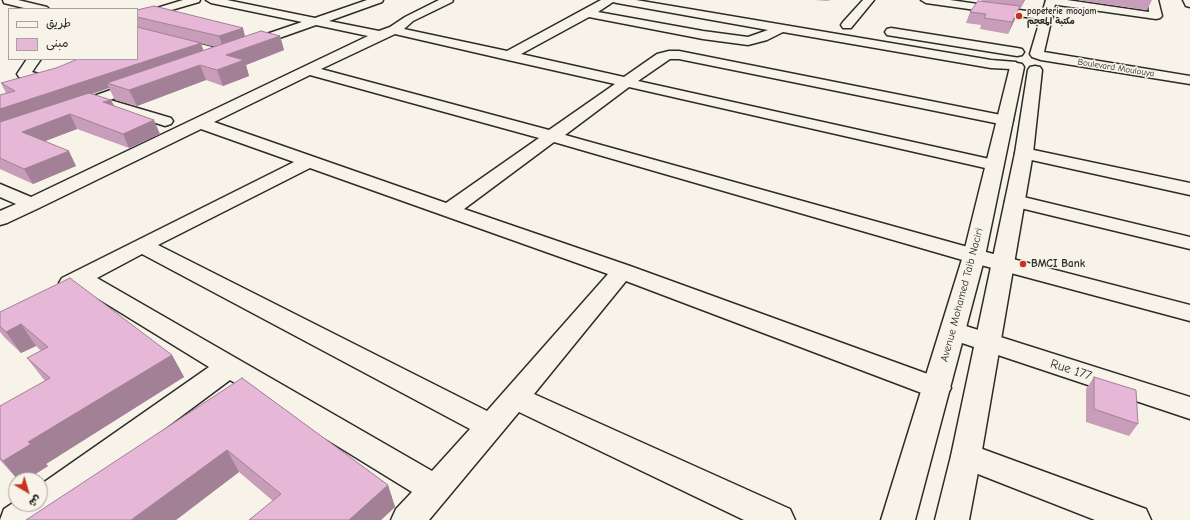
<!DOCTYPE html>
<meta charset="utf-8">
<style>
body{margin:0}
#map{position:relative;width:1190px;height:520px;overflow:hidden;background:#f7f3e8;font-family:"Comic Neue","Playpen Sans Arabic",sans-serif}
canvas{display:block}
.legend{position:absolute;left:8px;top:8px;width:130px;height:52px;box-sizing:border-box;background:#f7f3e8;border:1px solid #a5a39c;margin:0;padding:5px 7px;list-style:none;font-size:12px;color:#2b2b2b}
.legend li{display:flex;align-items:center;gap:8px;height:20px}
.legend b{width:20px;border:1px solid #a5a39c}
.north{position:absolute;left:8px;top:472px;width:40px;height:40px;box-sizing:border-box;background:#f7f3e8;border:1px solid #a5a39c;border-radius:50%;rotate:142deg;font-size:11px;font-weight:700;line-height:16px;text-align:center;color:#2b2b2b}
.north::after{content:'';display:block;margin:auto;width:14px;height:18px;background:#c8321e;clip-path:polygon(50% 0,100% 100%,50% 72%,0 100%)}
</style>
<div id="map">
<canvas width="1190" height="520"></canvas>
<ul class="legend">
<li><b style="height:5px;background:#f7f3e8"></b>طريق</li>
<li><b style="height:11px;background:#e7b7d7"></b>مبنى</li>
</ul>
<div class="north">ش</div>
</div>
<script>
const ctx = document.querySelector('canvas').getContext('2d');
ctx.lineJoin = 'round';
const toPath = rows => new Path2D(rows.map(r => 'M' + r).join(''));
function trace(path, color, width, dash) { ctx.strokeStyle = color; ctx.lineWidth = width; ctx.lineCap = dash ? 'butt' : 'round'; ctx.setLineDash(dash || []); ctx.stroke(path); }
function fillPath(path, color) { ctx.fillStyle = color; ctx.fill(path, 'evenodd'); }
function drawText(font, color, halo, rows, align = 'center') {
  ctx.font = font + ' "Comic Neue","Playpen Sans Arabic",sans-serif'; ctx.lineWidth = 3; ctx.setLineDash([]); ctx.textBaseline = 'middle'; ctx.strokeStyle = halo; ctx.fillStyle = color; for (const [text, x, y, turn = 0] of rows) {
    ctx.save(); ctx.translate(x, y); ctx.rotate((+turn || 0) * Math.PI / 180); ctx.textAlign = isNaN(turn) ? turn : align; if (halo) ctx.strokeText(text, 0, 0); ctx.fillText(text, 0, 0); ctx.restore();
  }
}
const minor = toPath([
 [3,0,18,0,47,7,49,9,28,9,4,3,3,0],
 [183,0,200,0,199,2,137,20,137,14,183,0],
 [206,0,227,0,315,18,367,0,383,0,382,2,329,21,379,31,390,27,405,17,439,0,453,0,452,2,413,21,404,29,507,51,601,0,636,0,991,60,1016,62,1018,65,1016,68,1011,69,991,68,783,32,767,40,748,45,703,39,589,17,521,54,624,77,657,54,669,51,679,51,1011,117,1013,120,1011,123,1005,125,679,59,670,59,638,81,994,160,1000,161,1003,165,1000,169,994,170,629,87,565,135,982,251,1190,305,1190,321,966,261,554,142,464,209,630,266,947,381,951,388,947,395,937,398,927,395,626,281,534,394,790,509,795,520,744,520,519,412,429,520,391,520,396,509,412,492,230,380,42,520,0,520,4,509,16,501,16,504,40,504,40,485,209,367,79,287,70,290,62,288,59,283,62,278,294,162,201,129,39,208,7,223,0,225,0,211,16,204,0,197,0,184,31,197,368,36,316,25,251,48,246,47,245,44,246,41,302,22,211,3,206,0],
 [613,2,617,3,768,30,748,37,703,31,598,12,613,2],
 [395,34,508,60,615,84,549,130,321,69,395,34],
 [310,75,539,138,446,203,214,122,310,75],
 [310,168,608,274,487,411,158,245,310,168],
 [142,254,470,429,432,471,97,278,142,254],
 [863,0,874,0,851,28,843,28,841,25,843,22,863,0],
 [921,0,950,0,1047,14,1051,15,1053,17,1051,19,1047,20,926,3,921,0],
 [1046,0,1067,0,1149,12,1148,0,1158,0,1162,16,1160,18,1156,19,1051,4,1047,3,1046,0],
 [1183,0,1190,0,1190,7,1186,6,1183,0],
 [137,28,228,51,230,54,228,57,223,58,137,36,137,28],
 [891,28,1017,48,1022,49,1024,52,1022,55,1017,56,887,35,885,32,887,29,891,28],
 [27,59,41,59,32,72,48,77,50,80,48,83,43,84,19,77,17,74,27,59],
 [139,80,144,81,146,84,144,87,110,100,171,118,173,121,171,124,165,126,159,124,96,105,76,112,71,110,68,107,71,104,139,80],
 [1024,148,1190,183,1190,195,1018,157,1015,153,1018,149,1024,148],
 [1015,195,1190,237,1190,249,1008,205,1005,201,1008,197,1015,195],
 [953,322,1190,397,1190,419,944,337,940,331,944,325,953,322],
 [966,443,1146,509,1151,520,1095,520,955,465,951,456,955,447,966,443]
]);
const tertiary = toPath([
 [1046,0,1056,0,1044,52,1190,76,1190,84,1041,60,1032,57,1030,54,1046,0],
 [1017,63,1022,64,1024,67,985,256,915,520,881,520,963,256,1010,67,1012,64,1017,63],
 [1035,66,1040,67,1042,70,1033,153,981,456,969,520,935,520,951,456,1015,153,1028,70,1030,67,1035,66]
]);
const wall = toPath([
 [815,0,831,0,827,1],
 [982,0,1025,0,1020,9,1019,8,1016,17,1008,34,980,29,981,25,966,23,970,12],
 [1077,0,1152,0,1147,10],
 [137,10,245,36,280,36,284,50,246,65,249,76,223,86,206,80,137,106,115,100,109,88,92,94,115,106,160,134,129,148,77,129,44,141,76,166,33,184,0,169,0,95,6,93,1,83,137,59],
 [156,32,215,47,203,51],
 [0,312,172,355,184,377,46,464,48,466,26,480,18,480,0,460,0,406,45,381,27,358,41,351,36,346,21,353,5,338,0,332],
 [1094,377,1138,424,1129,436,1086,422,1086,389],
 [242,378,388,485,395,507,381,520,249,520,273,501,239,472,176,520]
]);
const shadedWall = toPath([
 [1024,0,1025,0,1020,9],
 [1020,6,1016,17,1008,34,1012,22],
 [243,28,246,40,223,48,219,36],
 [280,36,284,50,246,65,249,76,223,86,217,70,226,55],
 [201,43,205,55,107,83,109,88,0,125,0,109],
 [200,65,206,80,137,106,129,90],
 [111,100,118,113,103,102],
 [70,114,77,129,30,147,22,132],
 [154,120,160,134,129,148,123,134],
 [69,151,76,166,33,184,24,169],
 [21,324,36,346,21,353,6,332],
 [172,355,184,377,46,464,48,466,26,480,18,480,3,461,28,442],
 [227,450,239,472,176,520,131,520],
 [388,485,395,507,381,520,349,520]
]);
const building = toPath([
 [978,1,1020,6,1012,22,984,18,986,14,970,12,978,1],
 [154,6,243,28,219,36,137,17,137,10,154,6],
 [137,27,201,43,0,109,0,95,15,91,1,83,56,68,78,59,137,59,137,27],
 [261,31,280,36,226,55,244,60,217,70,200,65,129,90,107,83,261,31],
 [89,93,111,100,103,102,154,120,123,134,70,114,22,132,69,151,24,169,0,158,0,122,89,93],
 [70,278,172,355,28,442,31,444,3,461,0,458,0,406,50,378,27,358,48,347,21,324,6,332,0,326,0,312,70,278],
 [1094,377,1136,390,1138,424,1094,409,1094,377],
 [242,378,388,485,349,520,249,520,281,494,227,450,131,520,26,520,242,378]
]);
const markers = [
 [1019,16,4,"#c8321e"],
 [1023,264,4,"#c8321e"]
];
const farPoinames = [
 ["papeterie moojam",1027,11],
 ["مكتبة المعجم",1027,21]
];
const farStreetnames = [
 ["Boulevard Moulouya",1116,68,9]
];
const poiNames = [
 ["BMCI Bank",1031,264]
];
const streetNames = [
 ["Avenue Mohamed Taib Naciri",962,295,-75]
];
const nearStreetnames = [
 ["Rue 177",1071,370,18]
];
trace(minor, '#2b2b2b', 3);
trace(tertiary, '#2b2b2b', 3);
fillPath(minor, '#f7f3e8');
fillPath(tertiary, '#f7f3e8');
fillPath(wall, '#c79db9');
fillPath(shadedWall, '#a28096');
fillPath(building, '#e7b7d7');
trace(building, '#a28096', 1);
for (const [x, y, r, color] of markers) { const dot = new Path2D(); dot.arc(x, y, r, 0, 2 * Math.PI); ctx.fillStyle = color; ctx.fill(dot); trace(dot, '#f7f3e8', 1.5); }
drawText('bold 9px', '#2b2b2b', '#f7f3e8', farPoinames, 'left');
drawText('9px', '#2b2b2b', '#f7f3e8', farStreetnames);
drawText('bold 11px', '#2b2b2b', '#f7f3e8', poiNames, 'left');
drawText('11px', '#2b2b2b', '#f7f3e8', streetNames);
drawText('13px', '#2b2b2b', '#f7f3e8', nearStreetnames);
</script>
